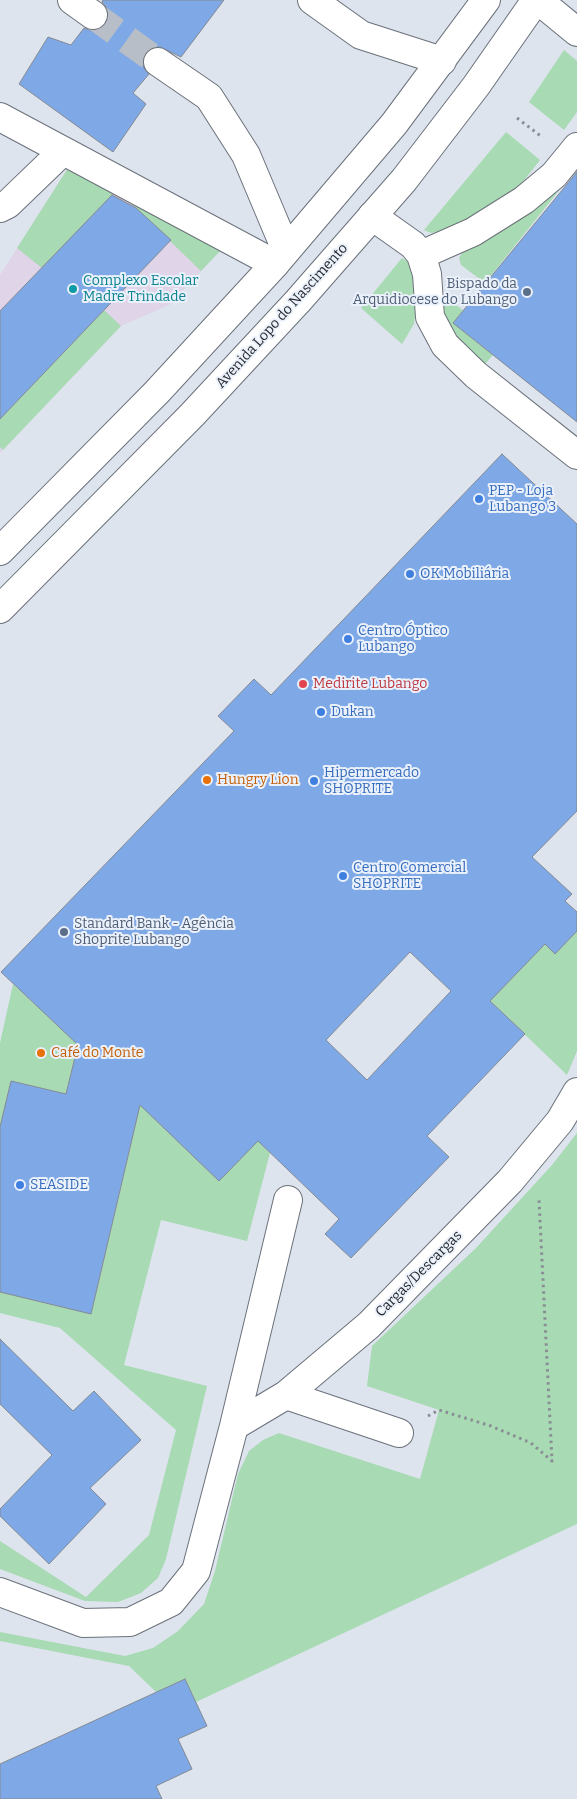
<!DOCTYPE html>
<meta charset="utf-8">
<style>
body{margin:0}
canvas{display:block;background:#dde4ee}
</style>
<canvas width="577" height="1799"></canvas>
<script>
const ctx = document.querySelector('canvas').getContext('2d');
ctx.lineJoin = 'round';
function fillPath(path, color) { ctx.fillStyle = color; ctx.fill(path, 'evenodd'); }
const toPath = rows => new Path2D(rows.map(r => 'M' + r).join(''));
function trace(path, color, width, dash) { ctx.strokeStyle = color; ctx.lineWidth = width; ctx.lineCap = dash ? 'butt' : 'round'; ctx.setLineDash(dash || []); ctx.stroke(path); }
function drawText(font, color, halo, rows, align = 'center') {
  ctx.font = font + ' Bitter,serif'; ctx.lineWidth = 4; ctx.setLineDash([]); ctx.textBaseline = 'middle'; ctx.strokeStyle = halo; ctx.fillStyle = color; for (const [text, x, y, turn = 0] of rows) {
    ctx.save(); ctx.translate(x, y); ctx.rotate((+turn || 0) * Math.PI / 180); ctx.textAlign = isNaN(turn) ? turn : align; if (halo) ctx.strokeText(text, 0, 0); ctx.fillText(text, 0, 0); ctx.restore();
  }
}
const education = toPath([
 [70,165,224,247,169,305,121,326,0,453,0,275]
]);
const green = toPath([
 [564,50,577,61,577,112,564,130,529,102],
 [506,132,540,160,519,187,500,202,454,228,431,233,424,230],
 [70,165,117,190,224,247,201,271,117,190,42,268,17,248],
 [577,168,485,283,461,265,459,258,464,250],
 [402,258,410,263,414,277,417,301,414,324,402,344,361,308],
 [440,294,463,310,453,323,493,355,485,364,457,340,437,309],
 [104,310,121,326,3,450,0,447,0,419],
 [577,931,577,1051,567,1075,490,1001,533,933,555,954],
 [13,984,78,1045,66,1094,11,1081,0,1127,0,1043],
 [121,1086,258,1141,270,1153,247,1241,161,1220,124,1365,207,1386,166,1559,158,1578,141,1593,118,1602,85,1601,0,1569,0,1541,86,1597,149,1535,176,1430,60,1328,0,1313,0,1292,91,1314,132,1140,112,1124],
 [577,1133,577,1524,196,1702,185,1679,156,1692,129,1666,0,1641,0,1632,125,1656,153,1648,178,1631,204,1604,215,1571,238,1474,249,1451,263,1440,279,1433,420,1479,439,1410,367,1386,372,1346,476,1248,552,1165]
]);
const building = toPath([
 [103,0,224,0,181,57,160,47,152,48,145,53,142,61,144,68,149,74,133,93,146,104,113,152,19,84,48,37,71,45,84,28,92,31,100,29,105,24,109,16,107,8,102,2,103,0],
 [577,172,577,422,453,323,577,172],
 [112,195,136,208,171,240,0,419,0,311,112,195],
 [502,454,577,524,577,811,532,857,572,894,565,901,577,912,577,931,555,954,545,944,490,1001,525,1034,427,1136,449,1157,351,1258,325,1234,339,1219,258,1141,219,1181,140,1105,91,1314,0,1292,0,1127,11,1081,66,1094,78,1045,1,972,234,731,218,716,254,679,271,695,502,454],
 [410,952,451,991,367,1080,326,1040,410,952],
 [0,1339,73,1411,94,1391,141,1440,90,1488,106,1504,49,1564,0,1516,0,1509,52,1455,0,1404,0,1339],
 [185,1679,207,1726,178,1739,192,1769,156,1786,162,1799,0,1799,0,1764,185,1679]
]);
const minorTunnel = toPath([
 [93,15,158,62]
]);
const path = toPath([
 [517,118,542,137],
 [428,1416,439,1410,491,1426,531,1443,552,1461,539,1200]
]);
const minor = toPath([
 [72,0,93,15],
 [312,0,361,35,442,61],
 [538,0,577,32],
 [158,62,209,97,246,155,286,250],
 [0,117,275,264],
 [0,208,8,204,62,152],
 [372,216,413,245,421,255,427,274,430,317,445,345,476,375,577,455],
 [421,255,473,232,524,200,554,175,577,147],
 [286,1395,399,1433],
 [234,1426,286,1395,369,1325,510,1181,560,1121,577,1092],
 [0,1592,83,1623,130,1622,171,1602,196,1571,234,1426,288,1200]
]);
const major = toPath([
 [0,551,157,392,275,264,394,124,486,0],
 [0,609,192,415,298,301,404,180,476,86,536,0]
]);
const markers = [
 [73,289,5,"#0f9aa8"],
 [527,292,5,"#5c6f8a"],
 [479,499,5,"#3f7fe0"],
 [410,574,5,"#3f7fe0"],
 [348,639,5,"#3f7fe0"],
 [303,684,5,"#e0444e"],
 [321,712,5,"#3f7fe0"],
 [207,780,5,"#e8710a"],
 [314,781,5,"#3f7fe0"],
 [343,876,5,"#3f7fe0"],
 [64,932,5,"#5c6f8a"],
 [41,1053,5,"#e8710a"],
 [20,1185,5,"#3f7fe0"]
];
const cultureNames = [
 ["Complexo Escolar",83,281],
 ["Madre Trindade",83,297]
];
const serviceNames = [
 ["Bispado da",517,284],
 ["Arquidiocese do Lubango",517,300],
 ["Standard Bank - Agência",74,924,"left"],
 ["Shoprite Lubango",74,940,"left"]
];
const streetNames = [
 ["Avenida Lopo do Nascimento",282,316,-48],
 ["Cargas/Descargas",419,1274,-45]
];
const shopNames = [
 ["PEP - Loja",489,491],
 ["Lubango 3",489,507],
 ["OK Mobiliária",420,574],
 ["Centro Óptico",358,631],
 ["Lubango",358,647],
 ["Dukan",331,712],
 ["Hipermercado",324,773],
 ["SHOPRITE",324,789],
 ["Centro Comercial",353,868],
 ["SHOPRITE",353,884],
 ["SEASIDE",30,1185]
];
const healthNames = [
 ["Medirite Lubango",313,684]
];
const foodNames = [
 ["Hungry Lion",217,780],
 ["Café do Monte",51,1053]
];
fillPath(education, '#e0d4e8');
fillPath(green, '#a8dab3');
fillPath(building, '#7ea9e6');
trace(building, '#848a93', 1);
trace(minorTunnel, '#b8bec7', 28, [28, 14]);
trace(minor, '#6b717a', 30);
trace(major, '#6b717a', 30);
trace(path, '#898e95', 3, [2.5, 4]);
trace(minor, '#fff', 28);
trace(major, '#fff', 28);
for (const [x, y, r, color] of markers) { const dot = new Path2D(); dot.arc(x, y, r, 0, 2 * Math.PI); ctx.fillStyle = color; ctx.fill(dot); trace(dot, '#eaf1fb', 2); }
drawText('14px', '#0d838f', '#eaf1fb', cultureNames, 'left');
drawText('14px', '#4e5e75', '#eaf1fb', serviceNames, 'right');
drawText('14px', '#222529', '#eaf1fb', streetNames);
drawText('14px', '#366cbe', '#eaf1fb', shopNames, 'left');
drawText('14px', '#be3a42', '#eaf1fb', healthNames, 'left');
drawText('14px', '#c56008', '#eaf1fb', foodNames, 'left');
</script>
